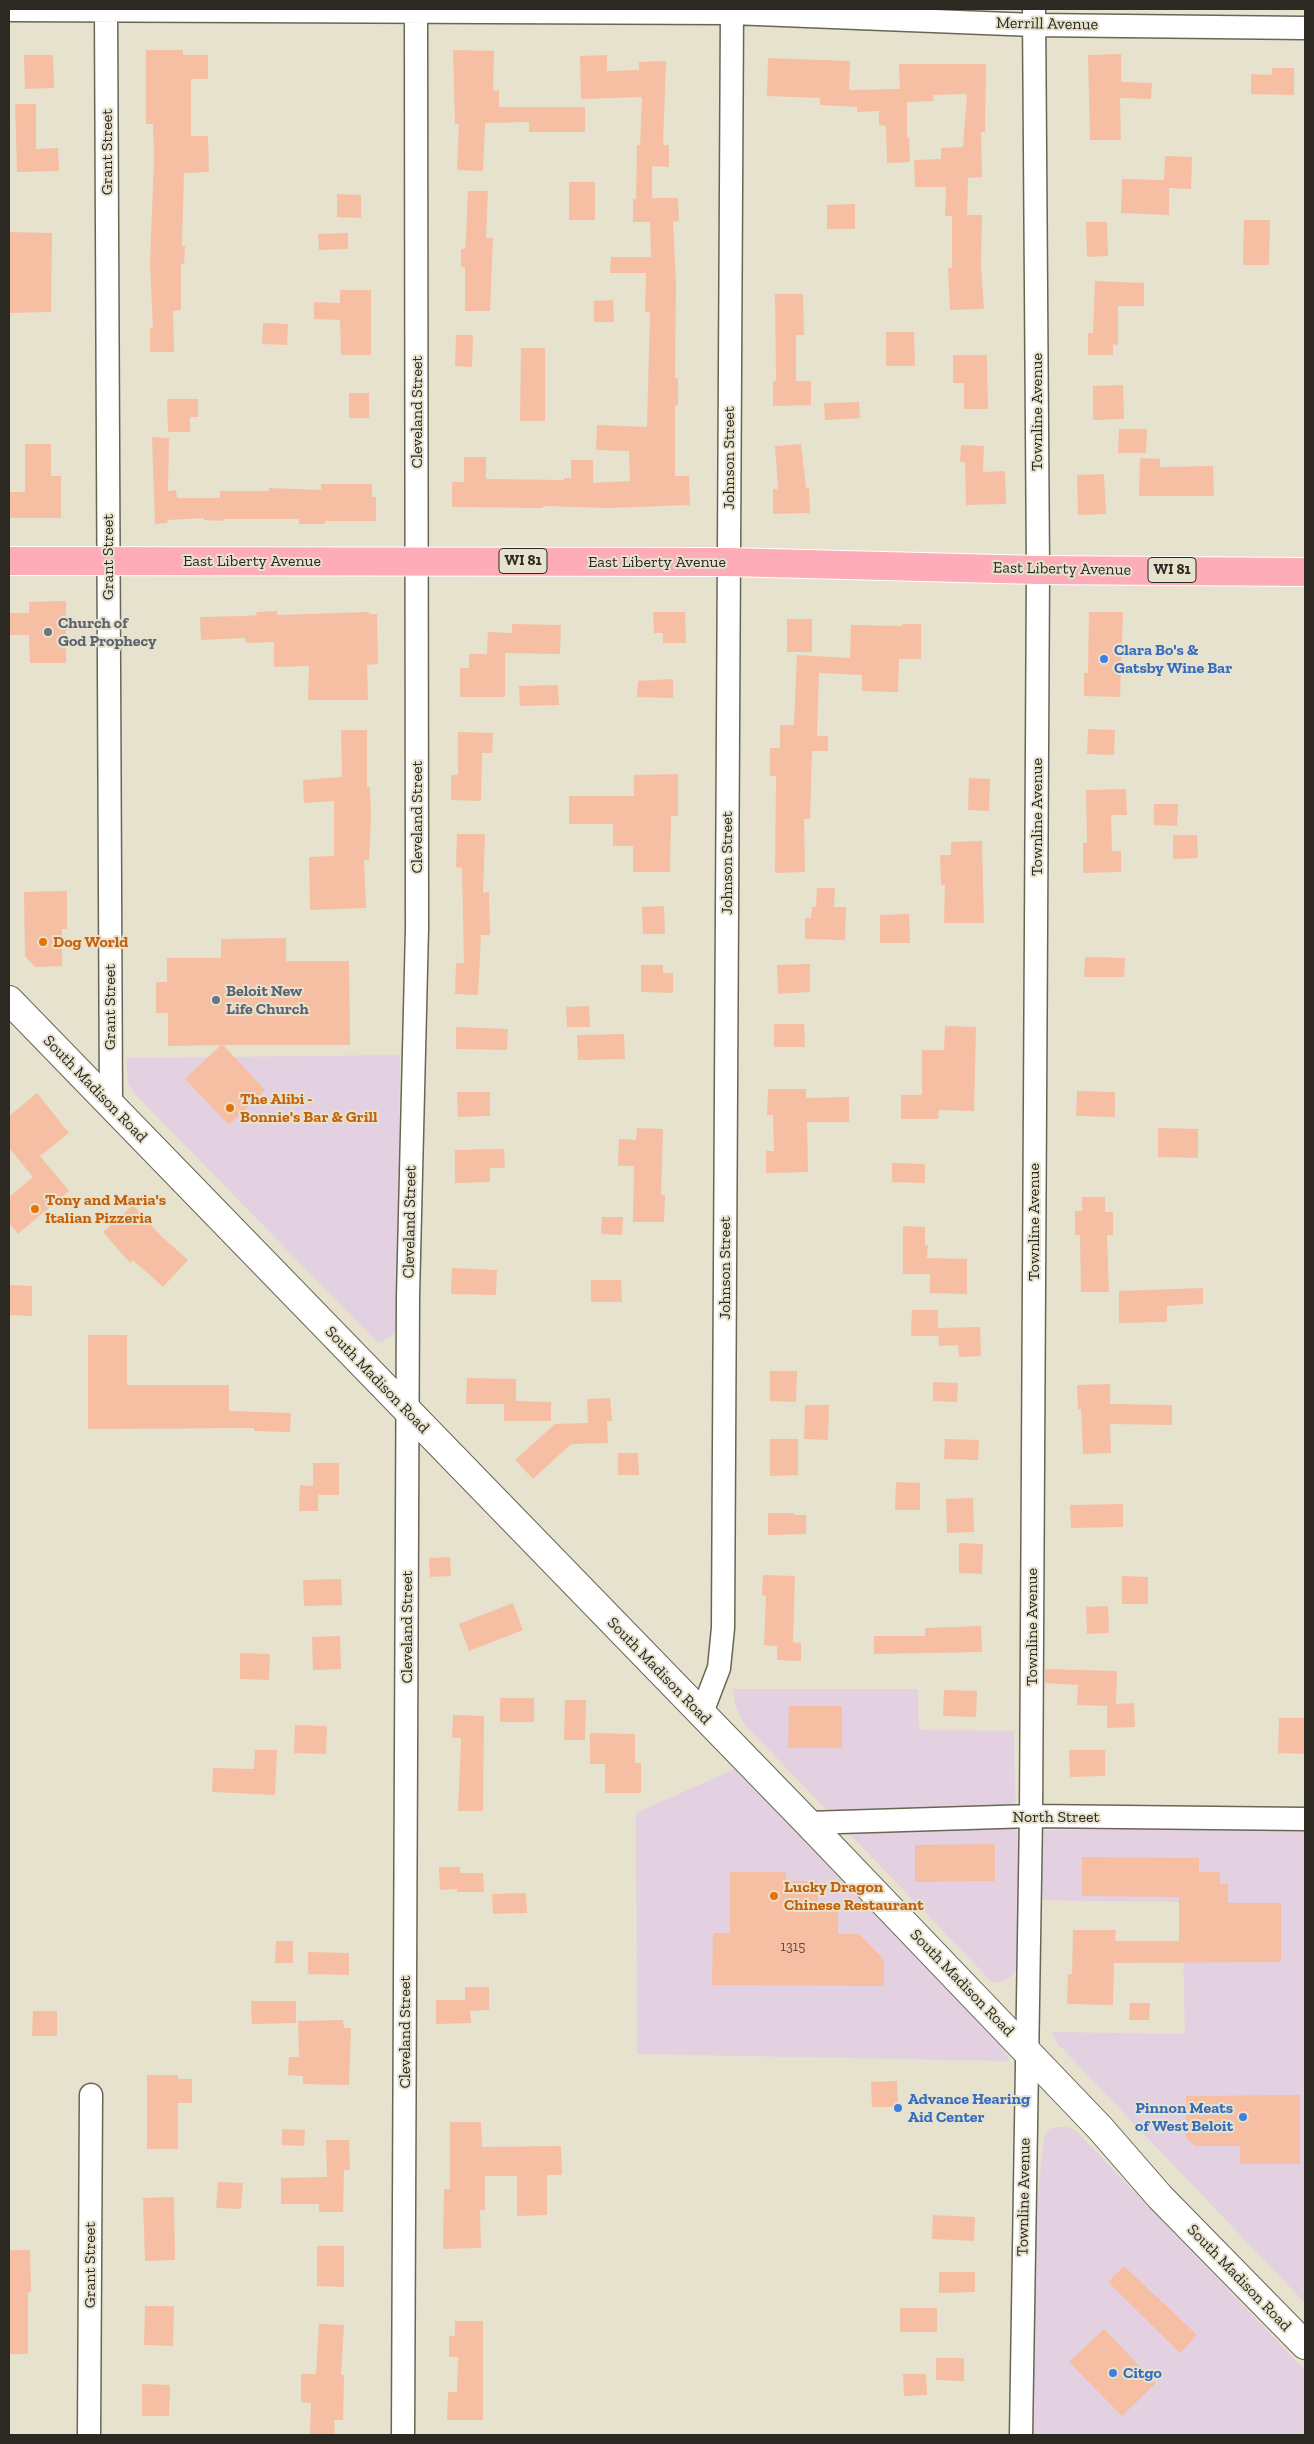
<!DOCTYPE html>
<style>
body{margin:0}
#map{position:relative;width:1314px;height:2444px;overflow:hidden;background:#e6e2ce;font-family:"Zilla Slab",serif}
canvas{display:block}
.frame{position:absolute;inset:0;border:10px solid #2b2922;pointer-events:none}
</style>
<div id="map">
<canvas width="1314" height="2444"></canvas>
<div class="frame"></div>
</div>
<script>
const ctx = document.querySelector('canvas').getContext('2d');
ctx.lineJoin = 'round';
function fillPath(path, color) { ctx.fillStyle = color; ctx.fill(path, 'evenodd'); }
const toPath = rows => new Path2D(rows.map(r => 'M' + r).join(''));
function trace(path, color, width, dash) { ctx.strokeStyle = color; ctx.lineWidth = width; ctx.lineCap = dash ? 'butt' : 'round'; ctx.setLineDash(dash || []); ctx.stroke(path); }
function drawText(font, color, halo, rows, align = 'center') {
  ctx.font = font + ' "Zilla Slab",serif'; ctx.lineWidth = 4; ctx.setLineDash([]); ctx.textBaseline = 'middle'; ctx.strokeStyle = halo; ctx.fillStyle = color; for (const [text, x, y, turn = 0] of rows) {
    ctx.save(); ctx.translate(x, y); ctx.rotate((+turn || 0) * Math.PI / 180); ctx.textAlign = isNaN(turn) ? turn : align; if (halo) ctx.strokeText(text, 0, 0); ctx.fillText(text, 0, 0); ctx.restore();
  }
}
const commercial = toPath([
 [400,1055,397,1323,394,1334,382,1342,376,1341,134,1093,128,1083,126,1058],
 [733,1689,918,1689,919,1730,1014,1731,1016,1831,1305,1827,1305,2303,1058,2044,1051,2032,1185,2034,1182,1902,1018,1900,1017,1969,1011,1977,999,1983,991,1981,743,1723,735,1705],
 [735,1769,1001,2045,1010,2061,637,2054,636,1813],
 [1057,2127,1068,2127,1076,2131,1305,2370,1305,2435,1031,2435,1036,2214,1044,2137,1050,2129]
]);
const building = toPath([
 [146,50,183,50,183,55,208,55,208,79,191,79,191,136,208,136,209,172,184,173,182,246,185,246,184,264,181,264,181,310,173,311,174,352,150,352,150,328,153,328,150,263,154,159,153,124,146,124],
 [453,50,494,51,493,91,499,90,499,107,585,107,585,132,529,132,529,122,485,123,483,171,457,170,459,124,455,124],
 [1121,54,1121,82,1152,83,1151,99,1120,98,1121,140,1090,140,1088,55],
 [24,55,53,55,54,88,25,89],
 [607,55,607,71,639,70,639,62,666,61,663,145,669,145,669,167,652,166,652,198,678,198,679,221,673,222,676,283,675,378,678,378,678,405,675,405,675,476,689,476,690,505,609,508,543,506,543,508,452,507,452,482,464,482,464,457,486,457,486,479,564,480,564,478,571,478,571,460,593,460,593,483,630,481,629,451,596,450,597,425,647,427,650,312,645,312,646,273,610,273,611,257,651,257,650,222,633,222,633,199,636,199,637,145,640,145,642,97,581,99,580,56],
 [768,58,850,61,849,90,900,89,899,64,986,64,985,132,981,132,982,177,968,178,967,215,982,215,981,267,984,309,950,310,948,268,952,268,952,216,945,216,946,187,915,187,914,160,941,159,941,148,963,147,967,94,933,95,934,101,907,102,907,138,909,138,910,162,887,163,886,126,879,125,879,111,857,112,857,107,820,105,820,98,767,96],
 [1272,68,1294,68,1294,95,1251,94,1251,74,1272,75],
 [15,104,36,104,36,149,58,148,59,171,17,172],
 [1165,156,1192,157,1191,189,1169,188,1169,215,1121,213,1122,179,1164,180],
 [569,182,595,182,595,220,569,220],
 [468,191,488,191,486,238,493,238,490,311,465,311,465,267,461,267,461,249,465,249,466,238],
 [337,194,361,195,361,218,337,217],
 [855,204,855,229,827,229,827,205],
 [1244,220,1270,220,1269,265,1243,265],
 [1086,222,1107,222,1108,256,1087,257],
 [9,232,52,233,51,312,9,313],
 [348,233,348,249,319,250,318,234],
 [1095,281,1144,283,1144,306,1118,306,1118,345,1113,344,1113,355,1088,355,1088,333,1093,333],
 [340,290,371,290,371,355,341,355,340,320,314,319,314,302,340,303],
 [775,294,803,294,804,335,796,335,796,381,811,381,811,405,773,406,773,381,776,381],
 [613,300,614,322,594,322,594,301],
 [263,323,288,324,287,345,262,344],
 [886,332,914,332,915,366,886,366],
 [456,335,473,335,472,367,455,366],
 [521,348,545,348,545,421,520,421],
 [953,355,987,355,988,409,964,409,964,383,953,383],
 [1123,385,1124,419,1093,420,1093,386],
 [349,393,369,393,369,418,349,418],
 [167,399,198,399,198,417,190,417,190,432,168,432],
 [859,402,860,418,825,420,824,403],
 [1119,429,1147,429,1146,453,1118,453],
 [152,437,169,438,168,491,176,490,177,498,220,498,220,491,269,491,269,488,321,490,321,484,372,484,372,497,376,497,376,521,325,521,325,524,299,524,299,519,223,519,223,521,204,520,204,518,168,520,167,523,155,524],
 [25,444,51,444,51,476,61,476,61,518,9,518,9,492,25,492],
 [801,444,806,488,809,488,810,513,773,514,773,489,778,489,775,446],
 [961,445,984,446,983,472,1005,471,1006,504,966,505,965,462,960,462],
 [1140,458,1160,459,1160,467,1213,466,1214,496,1139,496],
 [1104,474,1106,514,1078,515,1077,475],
 [66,601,66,663,30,663,29,635,9,635,9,613,29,613,29,602],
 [277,611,277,615,369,612,369,614,377,614,378,664,367,665,368,700,308,700,309,666,274,667,274,642,246,643,245,638,201,640,200,617,245,616,257,615,256,612],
 [653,612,685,612,686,643,663,643,663,633,654,633],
 [1089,612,1123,612,1120,697,1084,696,1084,673,1088,673],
 [787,619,812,619,812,652,787,652],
 [512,624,561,625,560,654,505,653,505,697,460,697,460,668,469,668,469,654,487,654,488,632,512,633],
 [902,624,921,624,921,659,899,659,898,692,862,691,862,675,819,673,817,736,828,736,828,751,812,751,810,819,804,819,805,872,775,873,776,776,770,776,770,748,780,748,780,725,794,725,797,655,850,658,851,625,902,626],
 [673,679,673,698,637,697,638,681],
 [558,685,559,705,520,706,519,686],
 [1088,729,1115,730,1114,755,1087,754],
 [341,730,367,730,367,787,370,787,371,818,369,860,364,860,366,908,310,910,309,857,334,856,334,801,304,803,303,780,342,777],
 [458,732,493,733,492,753,482,753,481,801,451,800,451,775,458,775],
 [678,774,678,816,671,816,670,872,633,872,633,846,613,846,613,824,569,824,569,796,634,796,634,775],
 [969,778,990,779,989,811,968,810],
 [1126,789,1127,815,1111,815,1112,851,1121,851,1121,872,1083,873,1083,843,1087,843,1086,790],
 [1154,804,1178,804,1177,826,1154,825],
 [457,834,485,834,483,893,489,892,490,935,481,935,478,995,455,994,456,963,464,963,462,868,456,867],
 [1173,835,1197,835,1198,858,1173,859],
 [982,841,984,923,944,923,945,885,941,885,940,855,951,855,951,842],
 [817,888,835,888,834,907,846,907,845,940,805,939,805,918,811,918,812,907,816,907],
 [67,891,67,929,62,929,62,966,35,967,25,956,24,892],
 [664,906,665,934,643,934,642,907],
 [909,914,910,943,880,943,880,915],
 [286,938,286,961,349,961,350,1045,223,1045,265,1090,229,1125,185,1079,221,1045,168,1046,168,1013,156,1013,156,982,167,982,167,958,221,958,221,939],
 [1085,957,1125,958,1124,977,1084,977],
 [810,964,810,992,778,994,777,965],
 [641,965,663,965,663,973,673,973,673,993,641,992],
 [589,1006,590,1027,567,1027,566,1007],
 [774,1024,804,1024,805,1047,774,1047],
 [945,1026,976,1027,974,1111,939,1110,938,1119,901,1119,901,1095,922,1095,922,1050,944,1050],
 [456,1027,508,1029,507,1050,456,1049],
 [624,1034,625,1059,578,1060,577,1035],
 [768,1089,806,1089,806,1098,849,1097,849,1122,807,1122,808,1172,766,1173,766,1151,774,1151,773,1115,767,1115],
 [1077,1091,1115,1092,1115,1117,1076,1116],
 [457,1092,490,1092,490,1116,458,1117],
 [37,1093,69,1133,40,1156,69,1191,18,1234,9,1223,9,1197,33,1177,9,1148,9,1116],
 [637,1128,663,1129,661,1195,665,1195,664,1222,633,1222,634,1166,618,1166,619,1139,636,1140],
 [1158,1128,1198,1129,1198,1158,1158,1157],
 [504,1149,505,1168,490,1168,490,1182,455,1183,455,1150],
 [892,1163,925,1164,925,1183,892,1182],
 [1082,1197,1105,1197,1105,1212,1113,1212,1113,1235,1107,1235,1109,1292,1081,1292,1080,1235,1075,1235,1075,1211,1082,1211],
 [133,1205,162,1237,188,1260,163,1287,133,1260,130,1263,103,1232],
 [602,1217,623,1217,622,1235,601,1234],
 [903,1226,925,1227,925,1245,928,1245,927,1258,967,1259,967,1294,930,1293,930,1274,903,1274],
 [452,1268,497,1270,496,1295,451,1294],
 [591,1280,621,1280,622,1302,591,1302],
 [9,1285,32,1286,32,1316,9,1315],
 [1203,1288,1203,1304,1167,1306,1167,1322,1119,1323,1119,1291],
 [912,1310,938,1310,938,1336,911,1336],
 [980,1327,981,1356,959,1357,958,1345,939,1346,938,1328],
 [88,1335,127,1335,127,1385,229,1385,229,1411,291,1413,290,1432,254,1431,254,1428,88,1429],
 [770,1371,797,1371,796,1402,770,1401],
 [467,1378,516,1379,516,1401,551,1402,551,1421,504,1421,504,1404,466,1404],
 [933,1382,958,1383,957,1402,933,1401],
 [1110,1384,1110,1404,1172,1405,1172,1425,1110,1424,1111,1453,1083,1454,1081,1409,1078,1409,1077,1385],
 [610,1398,612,1421,607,1421,608,1443,571,1444,533,1479,515,1460,555,1424,588,1423,587,1399],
 [805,1405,829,1405,828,1440,804,1439],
 [770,1439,798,1439,798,1475,770,1476],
 [945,1439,979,1440,978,1460,944,1459],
 [618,1453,638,1453,639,1475,618,1475],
 [313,1463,339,1463,339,1495,318,1495,318,1511,299,1511,300,1485,313,1486],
 [896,1482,920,1483,920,1510,895,1510],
 [973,1498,974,1532,947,1533,946,1499],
 [1123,1504,1123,1527,1071,1528,1070,1505],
 [768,1513,794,1513,794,1515,806,1515,806,1534,768,1535],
 [959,1543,983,1544,982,1574,959,1573],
 [450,1557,451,1576,430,1577,429,1558],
 [763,1575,795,1576,793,1642,801,1643,801,1661,777,1660,777,1646,764,1645,766,1596,762,1595],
 [1122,1576,1148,1577,1148,1604,1122,1604],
 [341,1579,342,1605,304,1606,303,1580],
 [513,1603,523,1630,469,1651,459,1624],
 [1108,1606,1109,1633,1087,1634,1086,1607],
 [981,1626,982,1652,874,1654,874,1636,925,1636,925,1628],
 [340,1636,341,1669,313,1670,312,1637],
 [240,1653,270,1654,269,1680,240,1679],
 [1045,1669,1117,1671,1116,1704,1134,1703,1135,1727,1107,1728,1107,1706,1077,1705,1078,1685,1045,1683],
 [944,1690,977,1691,976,1717,943,1716],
 [500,1698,534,1698,534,1722,500,1722],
 [565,1700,586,1700,585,1740,564,1740],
 [789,1706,842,1706,842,1748,788,1748],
 [453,1715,484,1716,483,1811,458,1811,461,1738,452,1738],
 [1279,1718,1305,1718,1305,1754,1278,1753],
 [295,1725,327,1726,326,1754,294,1753],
 [590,1733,635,1734,635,1763,641,1763,641,1793,605,1793,605,1764,590,1764],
 [255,1750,277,1750,275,1795,212,1792,213,1768,254,1769],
 [1069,1750,1105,1750,1105,1776,1070,1777],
 [995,1844,995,1881,915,1882,915,1845],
 [1082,1857,1199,1858,1199,1872,1220,1872,1220,1884,1228,1884,1228,1903,1281,1903,1281,1962,1114,1963,1113,2005,1067,2004,1068,1974,1072,1974,1073,1930,1116,1930,1115,1941,1179,1941,1179,1897,1082,1896],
 [439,1867,460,1867,460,1873,483,1873,484,1892,457,1892,457,1889,440,1890],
 [730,1872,786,1872,786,1881,818,1881,818,1911,838,1911,838,1934,859,1934,884,1960,884,1986,712,1985,713,1933,730,1933],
 [526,1893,527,1913,493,1914,492,1894],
 [276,1941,293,1941,293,1963,275,1963],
 [308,1952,349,1953,349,1975,308,1974],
 [465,1987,489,1987,489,2010,470,2011,471,2023,436,2024,436,2000,465,2000],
 [251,2001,296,2001,296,2023,252,2024],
 [1130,2003,1150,2003,1149,2020,1129,2020],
 [33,2011,57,2011,57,2036,32,2036],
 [343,2020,344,2028,351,2028,349,2085,303,2084,303,2076,288,2075,289,2057,299,2057,298,2021],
 [147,2075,178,2075,178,2079,192,2079,192,2103,178,2103,178,2149,147,2149],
 [897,2081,898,2107,872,2107,871,2082],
 [1300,2095,1300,2164,1240,2164,1240,2146,1195,2146,1186,2138,1186,2096],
 [450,2122,481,2122,482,2147,561,2146,562,2175,547,2175,547,2215,517,2216,517,2176,485,2176,485,2210,480,2210,481,2248,443,2249,444,2189,450,2189],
 [282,2129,305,2130,304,2146,282,2145],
 [326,2140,349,2140,350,2170,344,2170,343,2212,319,2212,319,2204,281,2204,281,2178,327,2177],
 [218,2182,243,2183,241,2209,216,2208],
 [174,2197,175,2260,145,2261,143,2198],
 [933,2215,975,2217,974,2241,932,2239],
 [317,2246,344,2246,344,2287,317,2286],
 [9,2250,30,2250,31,2292,28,2292,28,2354,9,2354],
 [1124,2266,1197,2335,1180,2353,1108,2282],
 [939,2272,975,2272,975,2292,939,2293],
 [145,2306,174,2306,173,2346,144,2345],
 [900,2308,937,2308,937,2332,900,2332],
 [455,2321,483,2321,483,2420,447,2420,448,2392,457,2392,458,2357,449,2357,449,2336,455,2336],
 [319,2324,344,2325,341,2375,344,2375,343,2420,334,2420,335,2435,310,2435,311,2403,301,2402,301,2374,316,2374],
 [1104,2329,1156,2383,1122,2416,1069,2362],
 [936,2358,964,2358,964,2381,936,2380],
 [903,2374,926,2374,927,2395,904,2396],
 [142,2384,170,2385,169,2416,142,2416]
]);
const minor = toPath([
 [106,9,111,1105],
 [9,10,732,13,1034,25,1305,28],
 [701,1715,719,1668,723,1628,732,9],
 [808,1823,1031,1816,1305,1819],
 [89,2435,91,2095],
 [403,2435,408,1296,417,928,416,9],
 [1021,2435,1031,1816,1038,570,1034,9]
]);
const secondary = toPath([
 [9,1000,808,1823,1100,2128,1160,2197,1305,2345]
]);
const primary = toPath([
 [9,561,728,562,1038,570,1305,572]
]);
const markers = [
 [48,632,5,"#6b7280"],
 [1104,659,5,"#3f7fe0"],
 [43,942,5,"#e8710a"],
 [216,1000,5,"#6b7280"],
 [230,1108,5,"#e8710a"],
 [35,1209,5,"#e8710a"],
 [774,1896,5,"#e8710a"],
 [898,2108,5,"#3f7fe0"],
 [1243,2117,5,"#3f7fe0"],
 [1113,2373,5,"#3f7fe0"]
];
const numberNames = [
 ["1315",793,1947]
];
const shields = [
 [523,561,48],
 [1172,570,48]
];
const shieldNames = [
 ["WI 81",523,561],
 ["WI 81",1172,570]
];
const streetNames = [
 ["Merrill Avenue",1047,24,1],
 ["Grant Street",107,152,-90],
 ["Cleveland Street",417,412,-90],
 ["Townline Avenue",1037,412,-90],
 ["Johnson Street",729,458,-90],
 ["Grant Street",108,557,-90],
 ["East Liberty Avenue",252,561],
 ["East Liberty Avenue",657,562],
 ["East Liberty Avenue",1062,569,1],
 ["Cleveland Street",417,817,-90],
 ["Townline Avenue",1037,817,-90],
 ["Johnson Street",727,863,-90],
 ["Grant Street",110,1007,-90],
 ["South Madison Road",95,1089,46],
 ["Cleveland Street",410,1222,-89],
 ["Townline Avenue",1034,1222,-90],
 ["Johnson Street",725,1268,-90],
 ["South Madison Road",377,1380,46],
 ["Cleveland Street",407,1627,-90],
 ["Townline Avenue",1032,1627,-90],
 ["South Madison Road",659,1671,46],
 ["North Street",1056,1817],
 ["South Madison Road",962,1983,46],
 ["Cleveland Street",405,2032,-90],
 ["Townline Avenue",1024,2197,-89],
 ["Grant Street",90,2265,-90],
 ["South Madison Road",1239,2278,46]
];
const worshipNames = [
 ["Church of",58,623],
 ["God Prophecy",58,641],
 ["Beloit New",226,991],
 ["Life Church",226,1009]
];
const shopNames = [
 ["Clara Bo's &",1114,650],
 ["Gatsby Wine Bar",1114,668],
 ["Advance Hearing",908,2099],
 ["Aid Center",908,2117],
 ["Pinnon Meats",1233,2108,"right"],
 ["of West Beloit",1233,2126,"right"],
 ["Citgo",1123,2373]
];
const foodNames = [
 ["Dog World",53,942],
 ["The Alibi -",240,1099],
 ["Bonnie's Bar & Grill",240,1117],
 ["Tony and Maria's",45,1200],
 ["Italian Pizzeria",45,1218],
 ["Lucky Dragon",784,1887],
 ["Chinese Restaurant",784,1905]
];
fillPath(commercial, '#e3d1e2');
fillPath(building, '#f6bfa3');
trace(minor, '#696655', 25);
trace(secondary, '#696655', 30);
trace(primary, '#fff', 30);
trace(minor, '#fff', 22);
trace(secondary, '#fff', 28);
trace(primary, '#feadb8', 28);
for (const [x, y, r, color] of markers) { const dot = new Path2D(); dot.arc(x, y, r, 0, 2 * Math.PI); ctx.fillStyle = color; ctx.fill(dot); trace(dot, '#e6e2ce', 2); }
drawText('14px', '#5e4e42', null, numberNames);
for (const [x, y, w] of shields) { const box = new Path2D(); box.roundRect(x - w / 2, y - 12.5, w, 25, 4); ctx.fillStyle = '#e6e2ce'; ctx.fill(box); trace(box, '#2b2922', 1); }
drawText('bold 15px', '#2b2922', null, shieldNames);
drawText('16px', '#2b2922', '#e6e2ce', streetNames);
drawText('bold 16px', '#5b616d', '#e6e2ce', worshipNames, 'left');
drawText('bold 16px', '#366cbe', '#e6e2ce', shopNames, 'left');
drawText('bold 16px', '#c56008', '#e6e2ce', foodNames, 'left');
</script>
